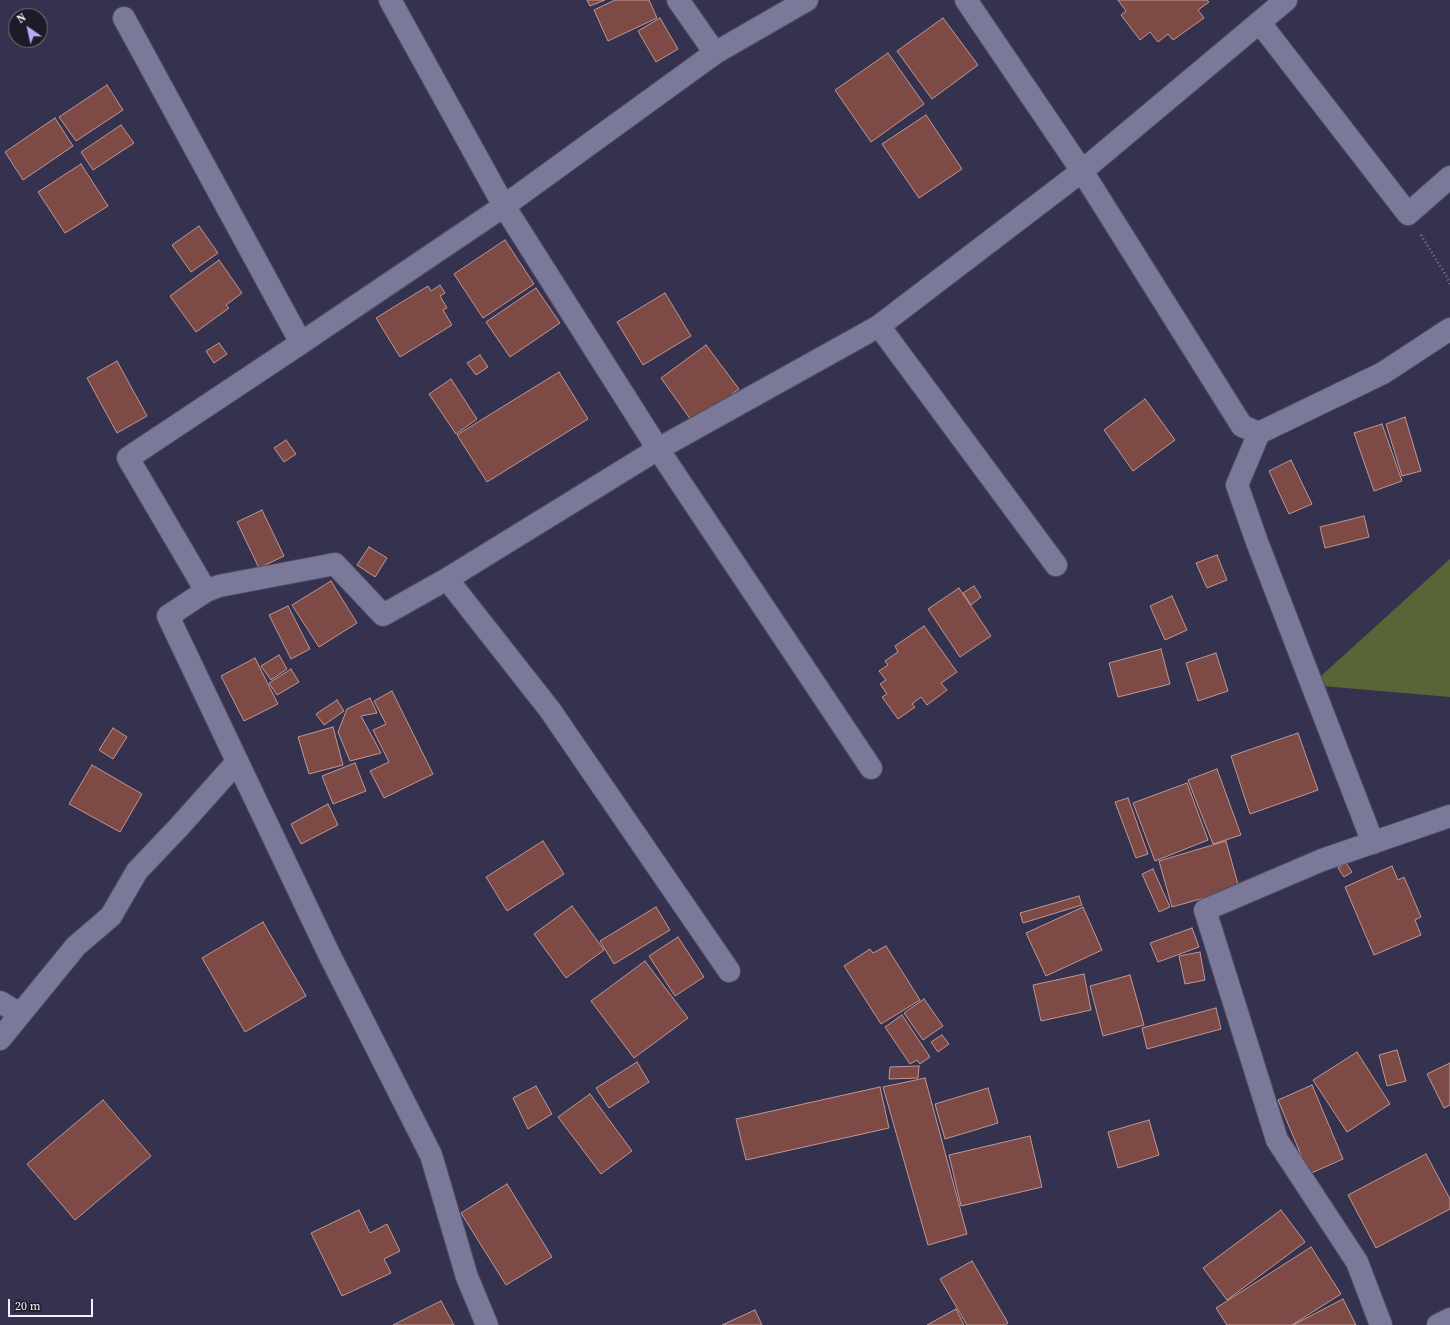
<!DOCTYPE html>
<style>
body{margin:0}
#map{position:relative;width:1450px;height:1325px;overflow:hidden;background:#34324e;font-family:"Source Serif 4",serif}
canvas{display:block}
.north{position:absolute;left:8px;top:8px;width:40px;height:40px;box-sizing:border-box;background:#1c1c29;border:1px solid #72717d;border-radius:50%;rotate:326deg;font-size:11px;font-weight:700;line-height:16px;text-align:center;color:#f2f1fc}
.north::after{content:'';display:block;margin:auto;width:14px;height:18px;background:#bbaaf6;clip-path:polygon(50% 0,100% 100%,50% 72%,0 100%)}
.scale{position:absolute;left:8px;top:1299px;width:85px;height:18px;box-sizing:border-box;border:2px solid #f2f1fc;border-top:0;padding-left:5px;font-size:12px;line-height:14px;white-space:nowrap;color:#f2f1fc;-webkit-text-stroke:3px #1c1c29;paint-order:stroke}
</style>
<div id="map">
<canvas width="1450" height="1325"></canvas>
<div class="north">N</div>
<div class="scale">20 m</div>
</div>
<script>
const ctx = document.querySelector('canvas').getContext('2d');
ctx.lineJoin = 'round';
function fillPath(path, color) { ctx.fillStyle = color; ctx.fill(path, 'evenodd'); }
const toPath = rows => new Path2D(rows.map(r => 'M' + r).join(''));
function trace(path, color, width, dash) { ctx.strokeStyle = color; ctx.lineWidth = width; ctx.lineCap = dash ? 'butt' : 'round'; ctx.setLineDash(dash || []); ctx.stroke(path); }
const forest = toPath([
 [1450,559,1450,697,1311,685]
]);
const building = toPath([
 [587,0,605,0,590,6,587,0],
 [615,0,649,0,657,18,608,41,594,10,615,0],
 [1118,0,1207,0,1209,2,1198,10,1204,18,1173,40,1168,34,1158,42,1150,32,1140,40,1121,15,1126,11,1118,0],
 [660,18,678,49,656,62,638,31,660,18],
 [943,18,978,65,932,99,897,51,943,18],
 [888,53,924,104,871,142,835,90,888,53],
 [107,85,123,110,76,141,59,117,107,85],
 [926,115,962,169,919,198,882,144,926,115],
 [55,118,73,146,23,180,5,152,55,118],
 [121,125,134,143,93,170,81,152,121,125],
 [81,164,108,206,65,233,38,192,81,164],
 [199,226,218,253,191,272,172,245,199,226],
 [505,240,534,284,483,318,454,274,505,240],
 [219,260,242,293,226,305,229,308,196,332,170,296,219,260],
 [440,285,445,293,440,296,447,308,443,310,452,325,400,357,376,318,428,286,431,291,440,285],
 [536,288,560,323,510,357,486,322,536,288],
 [665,293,691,336,643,365,617,322,665,293],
 [219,343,227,354,214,363,206,351,219,343],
 [706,345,739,389,732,394,737,400,717,414,711,406,691,420,661,378,706,345],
 [480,355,488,367,476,375,467,363,480,355],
 [117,361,147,416,117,433,87,378,117,361],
 [559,372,588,419,487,482,457,435,559,372],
 [451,379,477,419,456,434,429,394,451,379],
 [1145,399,1175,440,1133,471,1104,430,1145,399],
 [1405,417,1421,471,1402,476,1386,424,1405,417],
 [1382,424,1402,481,1374,491,1354,433,1382,424],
 [286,440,296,454,284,462,274,448,286,440],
 [1291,460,1312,504,1289,514,1269,471,1291,460],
 [262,510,284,556,259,568,237,522,262,510],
 [1364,516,1369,537,1325,548,1320,527,1364,516],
 [369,547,387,558,375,577,357,565,369,547],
 [1217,555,1227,580,1207,588,1196,563,1217,555],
 [331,581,357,623,319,647,292,605,331,581],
 [974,586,981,597,971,605,963,593,974,586],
 [959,588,991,636,960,657,928,609,959,588],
 [1172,596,1187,630,1165,640,1150,606,1172,596],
 [288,606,310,649,291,659,269,615,288,606],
 [924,626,957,672,941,683,947,690,927,705,921,697,912,704,915,707,898,719,882,697,887,694,880,684,886,680,879,671,888,665,885,661,898,652,895,646,924,626],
 [1161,649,1170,684,1118,697,1109,663,1161,649],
 [1216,653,1228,691,1198,701,1186,663,1216,653],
 [279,655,287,669,271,680,261,666,279,655],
 [255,658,278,704,244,721,221,676,255,658],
 [291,669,299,682,277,695,269,683,291,669],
 [392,691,433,774,384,798,370,771,389,762,373,730,386,724,374,701,392,691],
 [370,698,377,713,361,716,381,753,350,761,338,732,347,709,370,698],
 [337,700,344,711,324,725,316,714,337,700],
 [333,727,343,765,309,774,298,737,333,727],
 [113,728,127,737,113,759,99,750,113,728],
 [1298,733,1318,790,1250,814,1231,756,1298,733],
 [355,763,366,791,333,804,322,776,355,763],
 [92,765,142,794,120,832,69,804,92,765],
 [1217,769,1241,835,1213,844,1188,780,1217,769],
 [1187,783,1208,840,1155,861,1133,803,1187,783],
 [1128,798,1148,854,1136,858,1115,802,1128,798],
 [328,804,338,825,301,844,291,824,328,804],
 [543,841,564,874,507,911,486,877,543,841],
 [1226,841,1239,888,1172,907,1159,861,1226,841],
 [1346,863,1352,872,1344,877,1338,868,1346,863],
 [1392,866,1398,880,1404,877,1421,917,1415,920,1421,935,1374,955,1345,887,1392,866],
 [1153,869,1170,907,1159,912,1142,874,1153,869],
 [1079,896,1082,905,1023,923,1020,913,1079,896],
 [572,906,604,950,566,978,534,934,572,906],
 [656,907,670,930,614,964,600,941,656,907],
 [1083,907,1102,950,1046,976,1026,933,1083,907],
 [263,922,306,996,245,1032,202,958,263,922],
 [1192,928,1199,947,1158,962,1150,943,1192,928],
 [678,937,704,977,675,996,649,956,678,937],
 [886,946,920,1000,881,1024,844,966,870,949,873,953,886,946],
 [1200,952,1205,980,1185,984,1179,956,1200,952],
 [645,961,688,1018,634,1058,591,1001,645,961],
 [1084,974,1091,1010,1041,1021,1033,985,1084,974],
 [1130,975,1144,1025,1103,1036,1090,986,1130,975],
 [924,999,943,1026,923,1040,904,1013,924,999],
 [1216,1008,1221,1029,1147,1049,1142,1028,1216,1008],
 [902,1015,930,1057,920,1064,917,1060,910,1064,885,1027,902,1015],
 [942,1035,949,1044,938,1052,931,1042,942,1035],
 [1397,1050,1406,1081,1387,1086,1379,1055,1397,1050],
 [1357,1052,1390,1104,1347,1132,1313,1080,1357,1052],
 [637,1062,649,1082,609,1108,596,1088,637,1062],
 [1450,1063,1450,1105,1444,1108,1427,1074,1450,1063],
 [919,1066,918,1078,889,1079,890,1067,919,1066],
 [925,1078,967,1234,928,1245,883,1087,925,1078],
 [1312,1085,1343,1159,1309,1174,1278,1100,1312,1085],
 [536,1086,552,1114,528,1129,513,1098,536,1086],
 [880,1087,889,1128,746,1160,736,1119,880,1087],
 [988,1088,998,1123,945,1139,935,1104,988,1088],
 [590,1094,632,1151,601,1174,558,1117,590,1094],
 [103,1100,151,1156,75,1220,27,1164,103,1100],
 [1149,1120,1159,1155,1118,1168,1108,1132,1149,1120],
 [1030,1136,1042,1187,961,1206,949,1155,1030,1136],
 [1426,1154,1450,1199,1450,1209,1376,1248,1348,1195,1426,1154],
 [507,1184,552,1257,506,1285,461,1213,507,1184],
 [359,1210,370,1233,387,1224,400,1251,384,1259,391,1273,342,1296,311,1233,359,1210],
 [1281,1210,1305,1242,1227,1300,1203,1268,1281,1210],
 [1311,1247,1341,1294,1292,1325,1227,1325,1216,1308,1311,1247],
 [972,1261,1008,1323,1005,1325,967,1325,940,1279,972,1261],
 [1343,1299,1356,1325,1293,1325,1343,1299],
 [441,1301,454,1325,393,1325,441,1301],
 [956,1309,964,1325,927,1325,956,1309],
 [755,1310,762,1325,722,1325,755,1310]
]);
const path = toPath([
 [1421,235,1447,277,1450,285]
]);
const minor = toPath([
 [678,0,715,53,807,0],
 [966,0,1082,171,1286,0],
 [124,18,301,343,128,458,206,591,168,616,329,954,431,1155,467,1277,487,1325],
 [1260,23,1408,214,1450,177],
 [715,53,504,206,658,449,447,579,550,710,729,971],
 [301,343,504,206,390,0],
 [1056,565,879,326,1082,171,1242,426,1259,433],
 [206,591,219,586,335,564,383,615,447,579],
 [871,768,658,449,879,326],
 [1373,843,1257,542,1237,485,1259,433,1383,373,1450,329],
 [0,1002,20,1014],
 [0,1039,76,946,111,916,137,871,178,828,237,762],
 [1381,1325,1357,1262,1277,1140,1205,910,1322,860,1450,816],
 [1438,1325,1450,1319]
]);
fillPath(forest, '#596536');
fillPath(building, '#7d4a46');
trace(building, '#c09894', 1);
trace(minor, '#4f4d63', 24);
trace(path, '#828196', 2.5, [1, 3]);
trace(minor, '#7b799a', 22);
</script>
